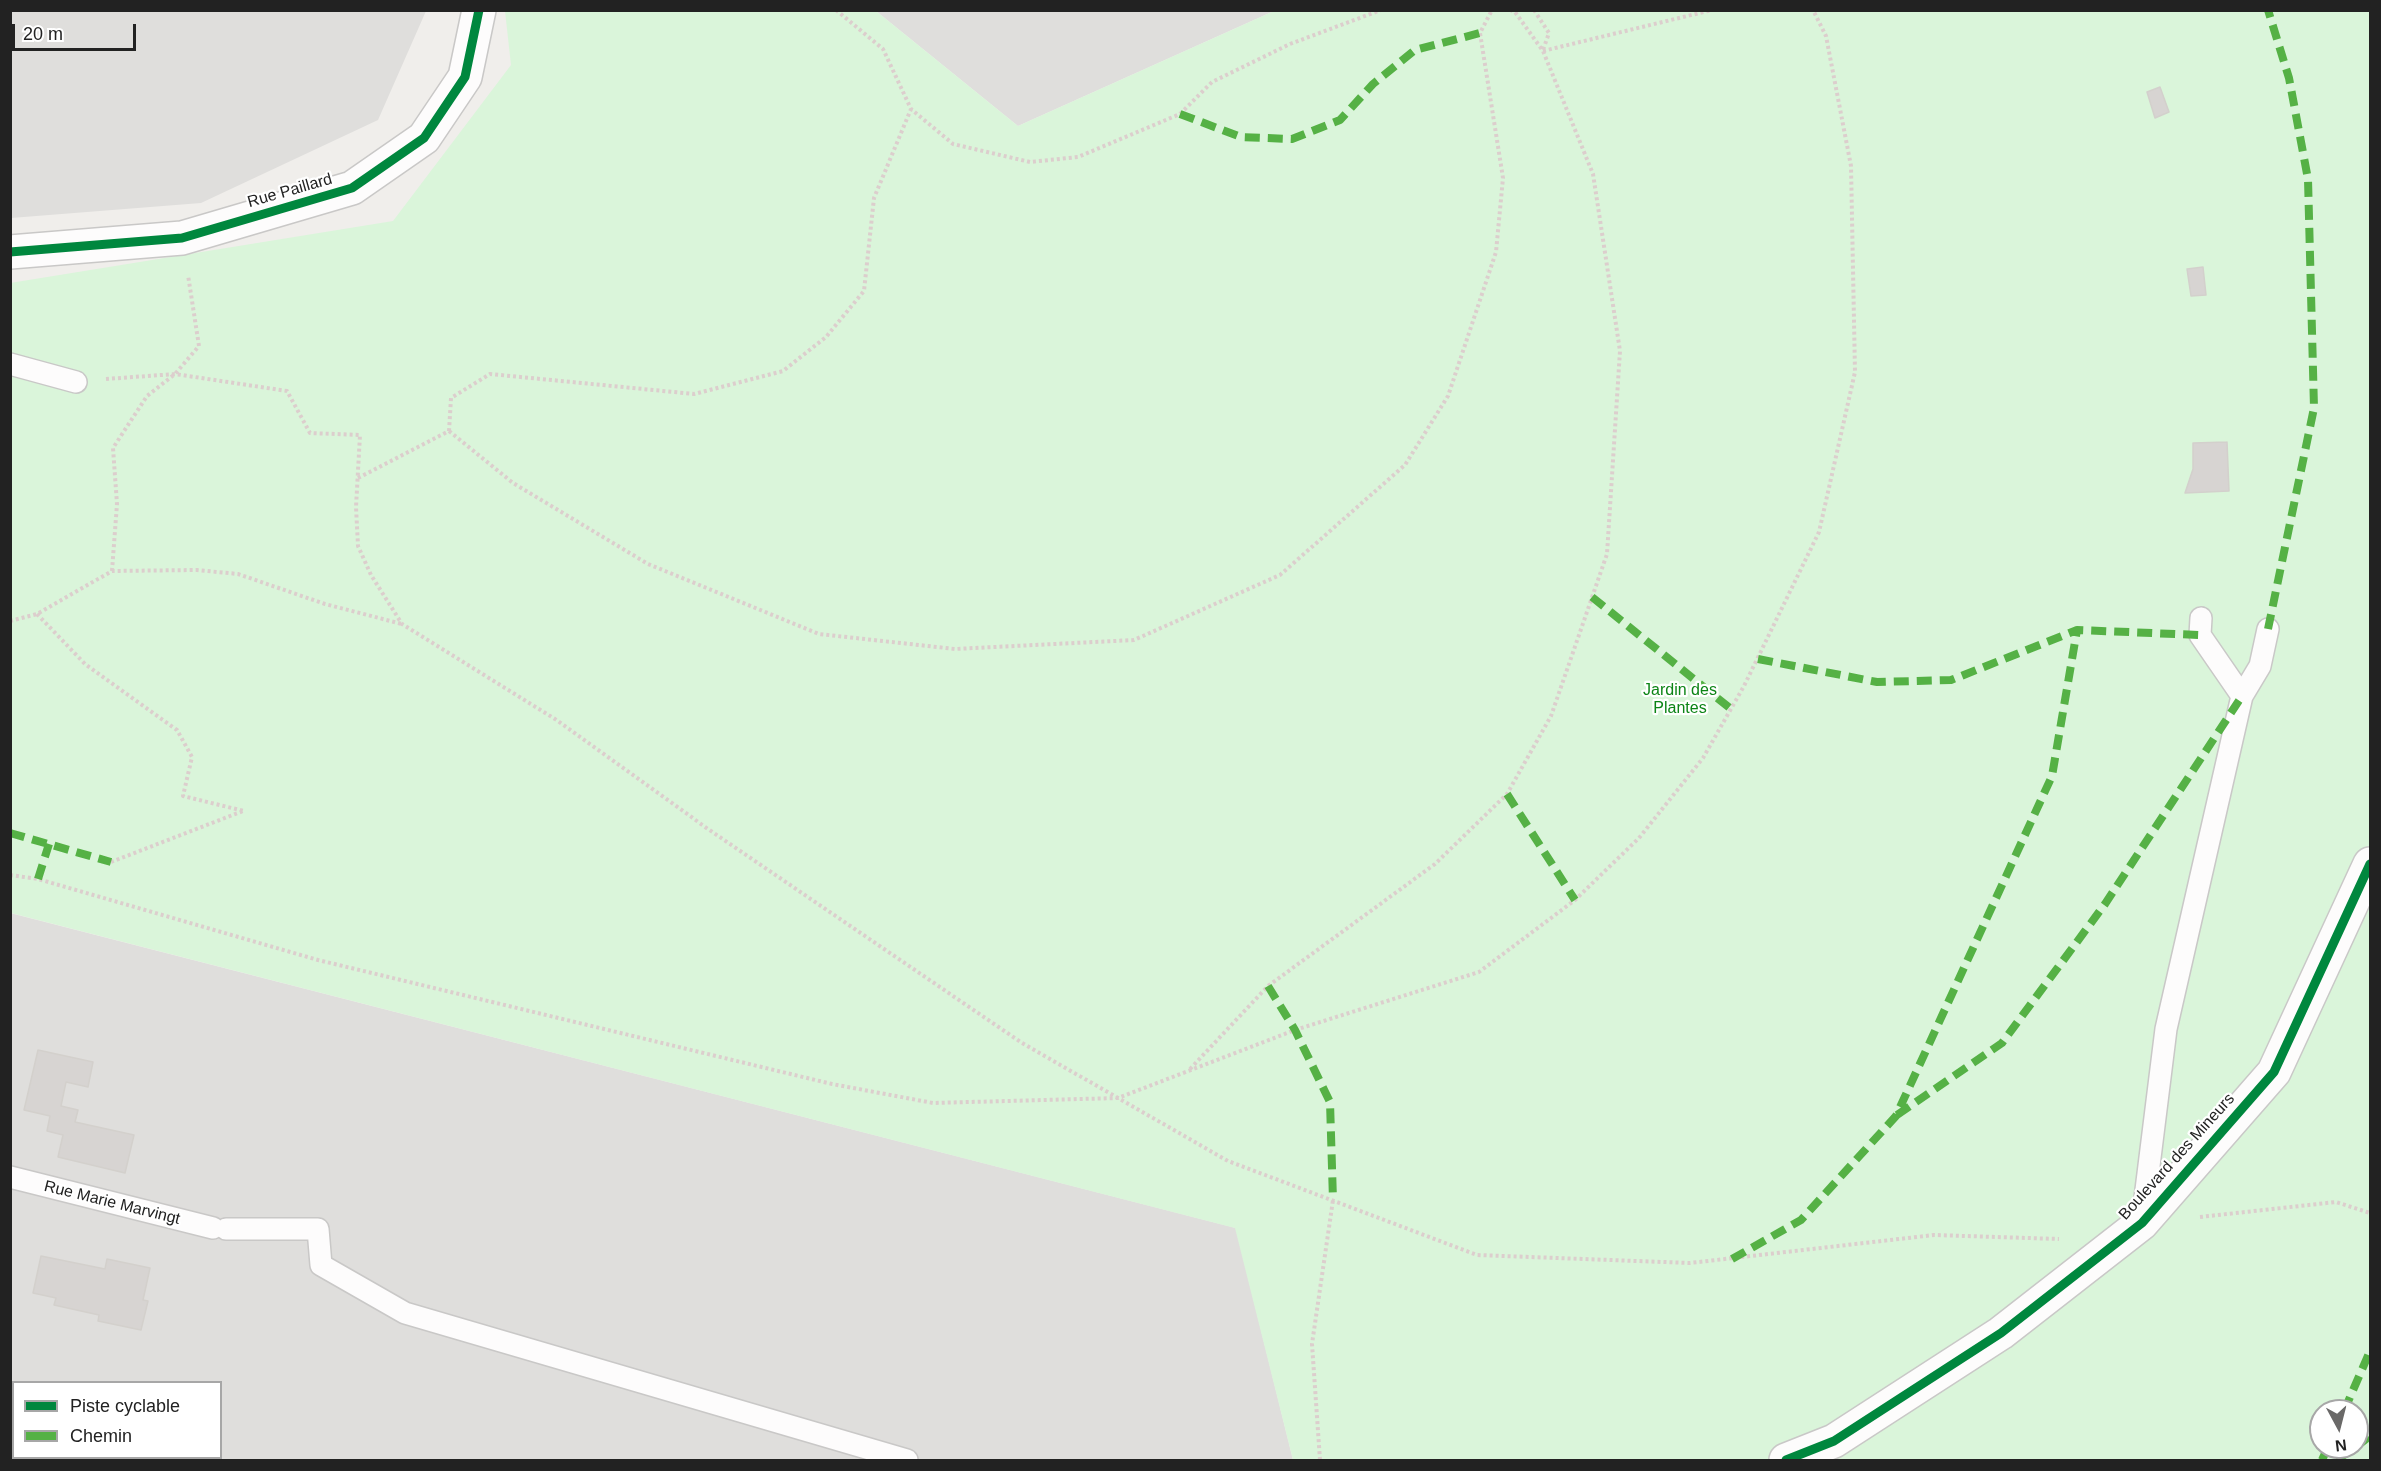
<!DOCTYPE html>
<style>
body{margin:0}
#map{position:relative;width:2381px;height:1471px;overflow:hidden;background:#f0eeeb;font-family:Arial,sans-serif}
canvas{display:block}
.frame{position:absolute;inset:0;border:12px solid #222;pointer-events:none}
.legend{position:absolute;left:12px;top:1381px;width:210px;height:78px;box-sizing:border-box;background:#fff;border:2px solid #a7a7a7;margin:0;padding:8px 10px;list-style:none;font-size:18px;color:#222}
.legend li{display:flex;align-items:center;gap:12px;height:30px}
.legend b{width:30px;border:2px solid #a7a7a7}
.north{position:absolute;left:2309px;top:1399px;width:60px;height:60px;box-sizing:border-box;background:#fff;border:2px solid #a7a7a7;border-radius:50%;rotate:173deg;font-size:16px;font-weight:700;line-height:24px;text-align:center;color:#222}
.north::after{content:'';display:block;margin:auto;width:21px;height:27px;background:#6a6968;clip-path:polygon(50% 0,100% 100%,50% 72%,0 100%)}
.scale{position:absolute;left:12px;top:24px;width:124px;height:27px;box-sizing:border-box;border:3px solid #222;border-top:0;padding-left:8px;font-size:18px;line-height:21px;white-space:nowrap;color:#222;-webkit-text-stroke:4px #fff;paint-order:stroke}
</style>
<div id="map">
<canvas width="2381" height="1471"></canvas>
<div class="frame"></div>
<ul class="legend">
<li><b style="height:8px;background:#00873e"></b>Piste cyclable</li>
<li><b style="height:8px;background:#55b145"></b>Chemin</li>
</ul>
<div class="north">N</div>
<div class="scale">20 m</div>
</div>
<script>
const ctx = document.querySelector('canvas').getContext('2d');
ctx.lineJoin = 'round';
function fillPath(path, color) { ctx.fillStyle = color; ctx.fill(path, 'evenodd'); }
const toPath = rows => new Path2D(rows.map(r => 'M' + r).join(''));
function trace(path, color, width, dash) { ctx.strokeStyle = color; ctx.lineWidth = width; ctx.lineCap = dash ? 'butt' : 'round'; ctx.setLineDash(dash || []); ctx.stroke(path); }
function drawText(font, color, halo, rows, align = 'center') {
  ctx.font = font + ' Arial,sans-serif'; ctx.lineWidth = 4.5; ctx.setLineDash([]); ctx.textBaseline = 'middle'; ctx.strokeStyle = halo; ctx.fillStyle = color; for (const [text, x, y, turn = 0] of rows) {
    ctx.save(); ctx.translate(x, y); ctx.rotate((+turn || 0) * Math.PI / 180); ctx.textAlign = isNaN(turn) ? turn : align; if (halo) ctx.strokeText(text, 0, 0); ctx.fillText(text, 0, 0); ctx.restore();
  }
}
const residential = toPath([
 [11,10,426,10,426,11,378,120,201,203,11,218],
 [876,11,1274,11,1018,126],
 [10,913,1236,1228,1293,1460,11,1460],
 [14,1382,220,1382,220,1458,14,1458]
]);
const park = toPath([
 [505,11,876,11,1018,126,1274,11,2370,11,2370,1460,1293,1460,1235,1228,11,913,10,283,393,221,511,65],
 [2321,1411,2357,1411,2357,1447,2321,1447]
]);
const building = toPath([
 [2160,87,2169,112,2155,118,2147,92,2160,87],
 [2203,267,2206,295,2191,296,2187,269,2203,267],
 [2227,442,2229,491,2185,493,2193,469,2193,443,2227,442],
 [38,1050,93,1062,88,1087,66,1082,61,1106,78,1110,75,1122,134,1135,125,1173,58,1157,63,1135,47,1131,50,1116,24,1110,38,1050],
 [41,1256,105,1269,107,1259,150,1268,143,1300,148,1301,141,1330,98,1321,99,1315,54,1305,56,1298,33,1293,41,1256],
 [92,1458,164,1458,164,1460,92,1460,92,1458]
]);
const path = toPath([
 [836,10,883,49,911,109,953,144,1030,162,1078,157,1180,114,1212,82,1290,44,1381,10],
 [1534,10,1549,33,1543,50],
 [1543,51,1712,10],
 [106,379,175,374,287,391,310,433,360,435,356,507,358,546,371,575,402,624,555,719,708,829,1022,1043,1228,1161,1477,1255,1690,1263,1934,1235,2059,1239],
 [449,431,513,483,648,564,819,634,955,649,1134,640,1280,575,1405,465,1448,396,1496,252,1503,178,1480,33,1492,10],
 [449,431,451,398,490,374,694,394,783,371,826,337,864,291,874,198,911,109],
 [358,478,449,431],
 [112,571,117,504,113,448,147,396,175,374,199,346,188,275],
 [37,614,85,664,177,730,192,757,183,796,244,811],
 [10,621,37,614,112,571,197,570,238,574,325,604,402,624],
 [111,862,243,811],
 [10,875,38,879,318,960,832,1084,933,1103,1118,1098,1295,1030,1479,972,1575,900,1639,838,1703,758,1744,686,1819,532,1855,372,1851,166,1826,36,1813,10],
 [1190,1069,1268,986,1435,864,1507,794,1551,716,1607,554,1620,351,1593,174,1543,51,1515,12,1510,10],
 [2200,1217,2336,1202,2370,1213],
 [1320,1460,1312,1344,1333,1200]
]);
const lane = toPath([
 [10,364,76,382],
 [2201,618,2200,635,2242,696],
 [10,1177,213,1228],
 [2142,1222,2166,1029,2242,696,2260,666,2268,629],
 [226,1229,318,1229,321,1265,405,1313,907,1460]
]);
const street = toPath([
 [10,252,182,238,352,188,424,138,465,77,479,10],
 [1786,1460,1834,1441,2001,1333,2142,1223,2274,1072,2370,864]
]);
const quiet = toPath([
 [1180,114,1241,137,1292,139,1340,120,1373,84,1415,50,1480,33],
 [1592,597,1731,709],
 [2268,629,2314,408,2308,179,2289,78,2268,10],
 [1758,659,1877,682,1951,680,2077,630,2200,635],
 [1507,794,1575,900],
 [10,833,111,862],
 [38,879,49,844],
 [1268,986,1295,1030,1330,1102,1333,1200],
 [1897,1115,2002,1043,2105,904,2242,696],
 [1732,1259,1801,1220,1896,1116,2052,776,2077,630],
 [2344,1411,2370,1351],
 [2357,1446,2370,1436],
 [2322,1460,2328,1447],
 [2337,1460,2355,1447]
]);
const cycleway = toPath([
 [10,252,182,238,352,188,424,138,465,77,479,10],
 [1786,1460,1834,1441,2001,1333,2142,1223,2274,1072,2370,864]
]);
const streetNames = [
 ["Rue Paillard",290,191,-16],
 ["Boulevard des Mineurs",2177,1157,-48],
 ["Rue Marie Marvingt",112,1203,14]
];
const parkNames = [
 ["Jardin des",1680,691],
 ["Plantes",1680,709]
];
fillPath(residential, '#dfdedc');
fillPath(park, '#daf5da');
fillPath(building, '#d7d4d2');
trace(building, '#d3d0cc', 1.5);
trace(lane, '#c9c8c7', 24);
trace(street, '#c9c8c7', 36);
trace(path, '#dccecd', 4, [3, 3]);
trace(lane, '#fdfcfc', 21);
trace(street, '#fdfcfc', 33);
trace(quiet, '#55b145', 8, [15, 8]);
trace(cycleway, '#00873e', 9);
drawText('16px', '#222', '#fff', streetNames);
drawText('16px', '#0c8416', '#fff', parkNames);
</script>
